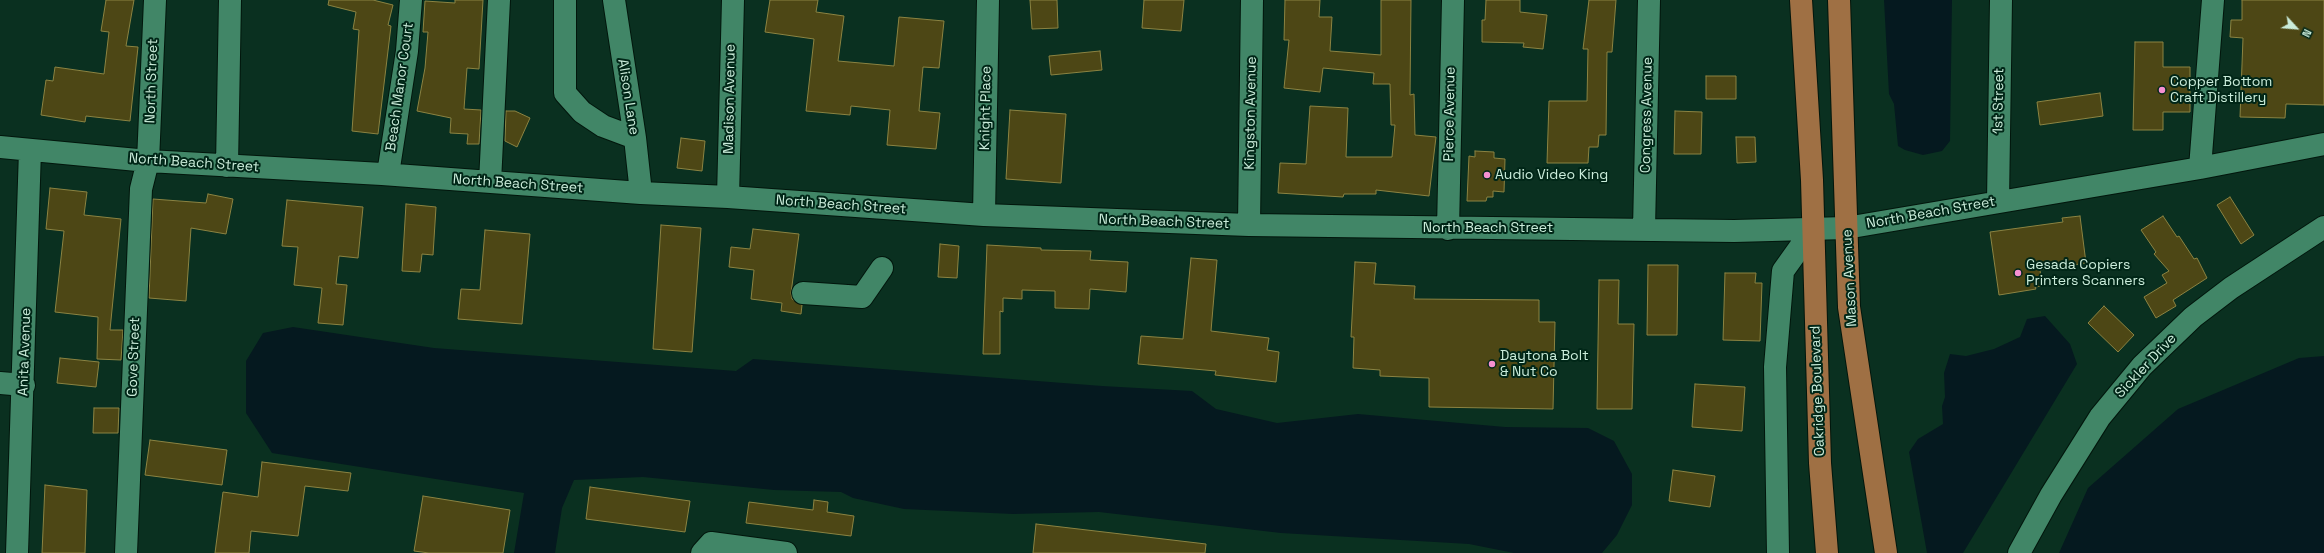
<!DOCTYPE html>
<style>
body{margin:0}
#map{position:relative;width:2324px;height:553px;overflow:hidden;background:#0a3020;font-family:"Space Grotesk",sans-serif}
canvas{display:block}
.north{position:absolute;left:2276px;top:8px;width:40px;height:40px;-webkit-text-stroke:3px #002617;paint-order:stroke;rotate:116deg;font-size:11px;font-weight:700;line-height:16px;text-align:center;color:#caecda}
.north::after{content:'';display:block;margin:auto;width:14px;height:18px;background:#caecda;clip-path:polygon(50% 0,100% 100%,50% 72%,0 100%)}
</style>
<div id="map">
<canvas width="2324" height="553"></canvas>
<div class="north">N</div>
</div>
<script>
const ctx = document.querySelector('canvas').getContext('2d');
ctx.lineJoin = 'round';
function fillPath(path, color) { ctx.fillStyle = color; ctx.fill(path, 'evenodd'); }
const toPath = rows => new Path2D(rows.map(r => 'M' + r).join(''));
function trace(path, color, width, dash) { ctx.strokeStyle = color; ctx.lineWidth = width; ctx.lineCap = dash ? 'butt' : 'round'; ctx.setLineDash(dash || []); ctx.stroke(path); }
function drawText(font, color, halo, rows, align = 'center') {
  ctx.font = font + ' "Space Grotesk",sans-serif'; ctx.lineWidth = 4; ctx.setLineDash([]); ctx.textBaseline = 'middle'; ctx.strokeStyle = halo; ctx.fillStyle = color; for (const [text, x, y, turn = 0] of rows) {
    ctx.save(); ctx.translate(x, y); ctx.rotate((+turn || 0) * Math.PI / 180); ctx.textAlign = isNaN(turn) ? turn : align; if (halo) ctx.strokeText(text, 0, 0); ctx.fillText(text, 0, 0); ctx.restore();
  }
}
const water = toPath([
 [1884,0,1952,0,1950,141,1942,151,1923,155,1905,150,1898,146,1894,104,1889,94],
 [2045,316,2070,344,2077,364,1963,553,1927,553,1909,452,1918,439,1943,424,1942,406,1945,397,1944,373,1950,354,1966,356,1994,349,2020,337,2027,319],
 [293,327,434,348,736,371,753,359,1102,386,1192,391,1216,409,1277,423,1358,414,1505,427,1588,428,1614,441,1632,474,1632,505,1617,535,1602,553,1514,553,1469,544,1281,533,1099,512,1013,514,904,509,853,498,841,492,774,490,643,477,574,480,562,508,555,553,514,553,524,493,272,453,246,413,246,361,263,333],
 [2324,356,2324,553,2059,553,2088,488,2178,409,2299,358]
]);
const building = toPath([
 [106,0,134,0,126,46,138,47,130,121,86,116,85,122,41,115,46,80,53,81,55,67,104,74,109,32,101,31,106,0],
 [329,0,373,0,393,5,388,25,391,26,378,134,352,131,359,30,353,29,356,12,328,5,329,0],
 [455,0,483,0,479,69,467,68,464,109,481,110,479,144,467,144,468,134,450,133,451,118,417,111,425,68,428,32,423,32,425,1,455,3,455,0],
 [770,0,818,0,816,12,844,16,838,61,894,66,899,17,944,21,939,68,923,67,919,111,940,113,936,149,887,145,890,110,851,106,850,115,806,111,814,39,765,32,770,0],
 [1030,0,1057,0,1058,28,1032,29,1030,0],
 [1144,0,1184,0,1181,31,1142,28,1144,0],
 [1285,0,1320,0,1319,17,1332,17,1330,51,1381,55,1381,0,1411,0,1410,95,1414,94,1415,135,1436,137,1429,196,1376,190,1376,194,1344,194,1343,197,1278,193,1280,163,1306,164,1310,106,1348,108,1346,157,1392,157,1395,125,1391,125,1390,84,1373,84,1374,73,1323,68,1320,92,1284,88,1289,40,1284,40,1285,0],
 [1486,0,1520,0,1520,12,1547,15,1543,49,1523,47,1524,43,1482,42,1482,20,1485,20,1486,0],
 [1589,0,1616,0,1612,52,1607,52,1606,135,1599,135,1598,147,1589,147,1588,163,1547,163,1549,101,1587,101,1588,49,1583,49,1589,0],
 [2242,0,2324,0,2324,105,2286,104,2285,118,2240,117,2243,38,2230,37,2231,20,2242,20,2242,0],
 [2135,42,2163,42,2163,67,2190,67,2190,112,2163,112,2163,130,2133,130,2135,42],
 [1100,51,1102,70,1051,75,1049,56,1100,51],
 [1706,76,1736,76,1736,99,1706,99,1706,76],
 [2100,93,2103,116,2040,125,2037,102,2100,93],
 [1010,110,1066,114,1061,183,1006,179,1010,110],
 [506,111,515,111,530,118,517,147,505,141,506,111],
 [1675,111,1702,112,1701,154,1674,154,1675,111],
 [1736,137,1755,137,1756,162,1737,163,1736,137],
 [681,138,705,141,702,171,677,168,681,138],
 [1475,151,1494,152,1494,158,1505,159,1504,192,1493,191,1493,197,1487,197,1486,201,1467,201,1469,156,1475,157,1475,151],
 [50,188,87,192,84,215,121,219,110,330,123,330,121,360,97,359,98,317,55,312,64,231,46,229,50,188],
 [208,194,233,199,226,234,191,228,186,301,149,298,153,199,206,203,208,194],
 [2230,197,2254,235,2241,244,2217,205,2230,197],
 [287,200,363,207,358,258,339,256,336,284,347,285,343,325,318,323,322,288,294,285,298,247,282,246,287,200],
 [406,204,436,207,433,255,422,254,420,272,402,271,406,204],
 [2080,216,2086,263,2040,270,2042,286,2035,287,2036,289,1999,295,1990,232,2063,222,2062,218,2080,216],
 [2163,216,2177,237,2179,236,2194,259,2197,258,2207,278,2173,300,2176,306,2156,318,2144,297,2167,283,2162,275,2169,271,2154,254,2156,252,2141,230,2163,216],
 [661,225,701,228,692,352,653,349,661,225],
 [753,229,799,234,791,293,792,299,802,305,801,314,781,311,782,303,751,299,754,270,729,267,731,247,750,249,753,229],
 [485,230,530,234,522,324,458,319,461,289,480,290,485,230],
 [940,244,959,246,957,278,938,277,940,244],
 [987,245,1041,248,1041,250,1091,251,1090,260,1128,262,1126,292,1090,289,1089,309,1055,308,1055,291,1022,290,1022,299,1003,298,1003,312,1000,311,1000,354,983,354,987,245],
 [1191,258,1217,260,1211,331,1269,338,1267,350,1279,352,1276,382,1215,375,1216,371,1138,364,1141,336,1183,339,1191,258],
 [1355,262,1376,263,1374,284,1415,286,1414,299,1539,300,1539,322,1555,322,1553,409,1429,407,1429,378,1380,376,1380,370,1353,368,1354,337,1351,337,1355,262],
 [1648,265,1678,265,1677,335,1647,335,1648,265],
 [1725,273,1756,273,1755,283,1762,283,1760,341,1723,340,1725,273],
 [1599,280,1619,280,1618,324,1634,324,1632,409,1597,409,1599,280],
 [2104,306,2134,335,2118,352,2088,323,2104,306],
 [60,358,99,362,96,387,57,383,60,358],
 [1695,384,1745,387,1742,431,1692,427,1695,384],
 [94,408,119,408,118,433,93,433,94,408],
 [150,440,227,450,222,485,145,475,150,440],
 [262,462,351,473,348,491,305,486,298,536,251,531,249,553,215,553,223,492,258,497,262,462],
 [1673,470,1715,476,1710,507,1669,501,1673,470],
 [45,485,87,490,85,553,42,553,45,485],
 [590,487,690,501,685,532,586,519,590,487],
 [423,496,510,510,503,553,429,553,414,551,423,496],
 [814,500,828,502,827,512,854,516,851,536,746,523,749,502,813,510,814,500],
 [1036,524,1206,544,1205,553,1033,553,1036,524]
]);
const minor = toPath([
 [565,0,565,93,582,112,603,126,635,138],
 [614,0,635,138,641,193],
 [0,147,148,161,382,174,641,193,728,197,984,215,1249,225,1734,231,1846,228,2200,168,2324,144],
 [227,166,230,0],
 [2200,168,2213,0],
 [388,174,407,51,411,0],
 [490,182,499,0],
 [728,197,733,0],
 [1998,202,2001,0],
 [984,215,988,0],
 [1249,225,1252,0],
 [1448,229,1453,0],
 [1644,229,1649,0],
 [803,293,862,297,882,268],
 [0,383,24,385],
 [17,553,30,150],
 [126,553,141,189,148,161,155,0],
 [702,553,711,543,786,553],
 [1778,553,1775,367,1783,271,1813,229],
 [2019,553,2051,495,2100,417,2142,366,2193,317,2231,288,2324,227]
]);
const major = toPath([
 [1801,0,1812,180,1820,463,1827,553],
 [1839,0,1849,307,1886,553]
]);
const markers = [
 [2162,90,4,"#f590d1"],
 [1487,175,4,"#f590d1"],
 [2018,273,4,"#f590d1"],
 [1492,364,4,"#f590d1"]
];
const streetNames = [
 ["North Street",152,81,-88],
 ["Beach Manor Court",400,87,-82],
 ["Alison Lane",628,97,81],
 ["Madison Avenue",730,99,-89],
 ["1st Street",1999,101,-89],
 ["Knight Place",986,108,-89],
 ["Kingston Avenue",1251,113,-89],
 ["Pierce Avenue",1450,114,-89],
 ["Congress Avenue",1647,115,-89],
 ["North Beach Street",194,163,4],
 ["North Beach Street",518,184,4],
 ["North Beach Street",841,205,4],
 ["North Beach Street",1931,213,-10],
 ["North Beach Street",1164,222,2],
 ["North Beach Street",1488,228],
 ["Mason Avenue",1850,278,-93],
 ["Anita Avenue",25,352,-88],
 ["Gove Street",134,357,-88],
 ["Sickler Drive",2146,366,-47],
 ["Oakridge Boulevard",1818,391,-92]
];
const poiNames = [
 ["Copper Bottom",2170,82],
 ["Craft Distillery",2170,98],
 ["Audio Video King",1495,175],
 ["Gesada Copiers",2026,265],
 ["Printers Scanners",2026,281],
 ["Daytona Bolt",1500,356],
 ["& Nut Co",1500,372]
];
fillPath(water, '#05191f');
fillPath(building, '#4d4715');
trace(building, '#8b8342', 1);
trace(minor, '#02160c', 24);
trace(major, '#02160c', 24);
trace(minor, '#418667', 22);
trace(major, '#9f7044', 22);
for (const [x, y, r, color] of markers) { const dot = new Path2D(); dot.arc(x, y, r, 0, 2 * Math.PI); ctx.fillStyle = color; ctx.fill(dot); trace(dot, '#002617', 1.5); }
drawText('14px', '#caecda', '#002617', streetNames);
drawText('14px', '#caecda', '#002617', poiNames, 'left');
</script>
